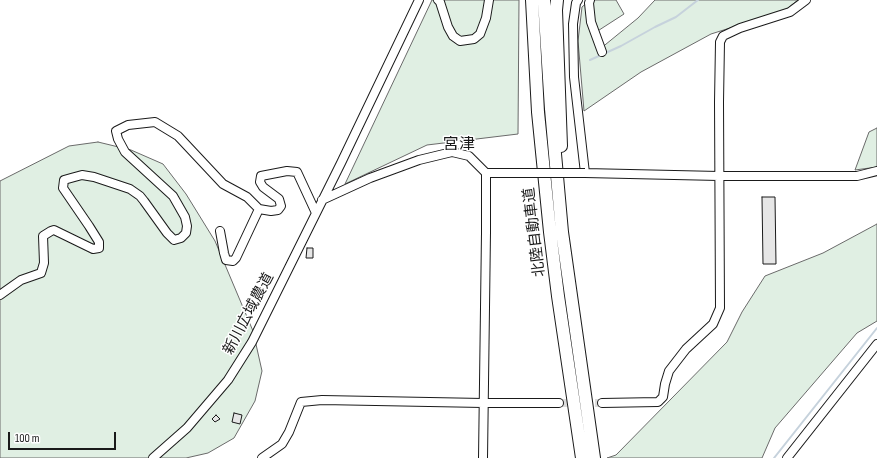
<!DOCTYPE html>
<meta charset="utf-8">
<style>
body{margin:0}
#map{position:relative;width:877px;height:458px;overflow:hidden;background:#fff;font-family:"Sofia Sans Condensed",sans-serif}
canvas{display:block}
.scale{position:absolute;left:8px;top:432px;width:108px;height:18px;box-sizing:border-box;border:2px solid #1a1a1a;border-top:0;padding-left:5px;font-size:12px;line-height:14px;white-space:nowrap;color:#1a1a1a;-webkit-text-stroke:3px #fff;paint-order:stroke}
</style>
<div id="map">
<canvas width="877" height="458"></canvas>
<div class="scale">100 m</div>
</div>
<script>
const ctx = document.querySelector('canvas').getContext('2d');
ctx.lineJoin = 'round';
function fillPath(path, color) { ctx.fillStyle = color; ctx.fill(path, 'evenodd'); }
const toPath = rows => new Path2D(rows.map(r => 'M' + r).join(''));
function trace(path, color, width, dash) { ctx.strokeStyle = color; ctx.lineWidth = width; ctx.lineCap = dash ? 'butt' : 'round'; ctx.setLineDash(dash || []); ctx.stroke(path); }
function drawText(font, color, halo, rows, align = 'center') {
  ctx.font = font + ' "Sofia Sans Condensed","Noto Sans JP",sans-serif'; ctx.lineWidth = 3; ctx.setLineDash([]); ctx.textBaseline = 'middle'; ctx.strokeStyle = halo; ctx.fillStyle = color; for (const [text, x, y, turn = 0] of rows) {
    ctx.save(); ctx.translate(x, y); ctx.rotate((+turn || 0) * Math.PI / 180); ctx.textAlign = isNaN(turn) ? turn : align; if (halo) ctx.strokeText(text, 0, 0); ctx.fillText(text, 0, 0); ctx.restore();
  }
}
const green = toPath([
 [432,0,519,0,518,134,427,145,345,184,432,0],
 [590,0,616,0,624,14,593,34,600,49,638,18,655,0,798,0,784,11,711,34,641,72,584,111,578,41,582,7,590,0],
 [877,128,877,167,855,170,869,132,877,128],
 [98,142,131,150,163,164,186,194,215,241,253,331,262,371,255,401,234,438,208,453,186,458,0,458,0,181,69,146,98,142],
 [877,224,877,321,857,333,775,428,762,458,607,458,616,455,727,342,742,312,765,276,823,253,877,224]
]);
const stream = toPath([
 [590,60,621,46,655,27,676,17,698,0],
 [774,458,877,328]
]);
const building = toPath([
 [762,197,775,197,776,264,763,264,762,197],
 [307,248,313,248,313,258,306,258,307,248],
 [234,413,242,415,240,424,232,422,234,413],
 [216,415,220,419,215,422,212,419,216,415]
]);
const minorTunnel = toPath([
 [559,403,602,403]
]);
const minor = toPath([
 [438,0,440,2,448,27,453,36,460,41,474,39,480,34,486,18,489,0],
 [578,0,576,3,573,24,574,77,585,173,719,176,857,176,877,171],
 [590,0,589,3,591,22,602,52],
 [486,173,523,173],
 [322,200,370,178,419,160,452,152,469,156,486,173,486,232,483,458],
 [220,231,224,253,226,260,233,261,236,258,259,209],
 [0,295,21,280,41,273,44,263,43,236,51,231,54,230,93,249,99,248,99,242,89,226,63,188,64,180,71,178,82,175,94,177,130,189,140,196,144,201,167,233,174,240,181,238,186,233,187,226,185,217,173,196,125,152,118,139,116,131,128,125,155,122,178,136,223,184,247,197,259,209,271,211,278,210,281,206,279,199,263,187,260,182,261,176,287,171,297,172,316,213],
 [602,403,658,402,663,397,665,384,669,371,686,349,713,324,720,308,719,102,720,42,723,36,740,28,790,12,806,0],
 [153,458,187,428,228,380,252,342,341,163,419,0],
 [262,458,282,444,289,432,301,402,322,400,483,403,559,403],
 [787,458,877,344]
]);
const highway = toPath([
 [532,0,538,112,550,232,558,296,582,458],
 [544,0,551,109,562,232,594,458],
 [557,0,556,10,561,146]
]);
const minorBridge = toPath([
 [523,173,585,173]
]);
const streetNames = [
 ["北陸自動車道",535,232,-97],
 ["新川広域農道",249,314,-62]
];
const neighbourhoodNames = [
 ["宮津",459,145]
];
fillPath(green, '#e0efe3');
trace(green, '#6a6a6a', 1);
trace(stream, '#c6d2dc', 2);
fillPath(building, '#e6e6e6');
trace(building, '#1a1a1a', 1);
trace(minorTunnel, '#ddd', 8, [8, 4]);
trace(minor, '#1a1a1a', 10);
trace(highway, '#1a1a1a', 14);
trace(minor, '#fff', 8);
trace(highway, '#fff', 12);
trace(minorBridge, '#1a1a1a', 10, []);
trace(minorBridge, '#fff', 8);
drawText('15px', '#1a1a1a', '#fff', streetNames);
drawText('16px', '#1a1a1a', '#fff', neighbourhoodNames);
</script>
